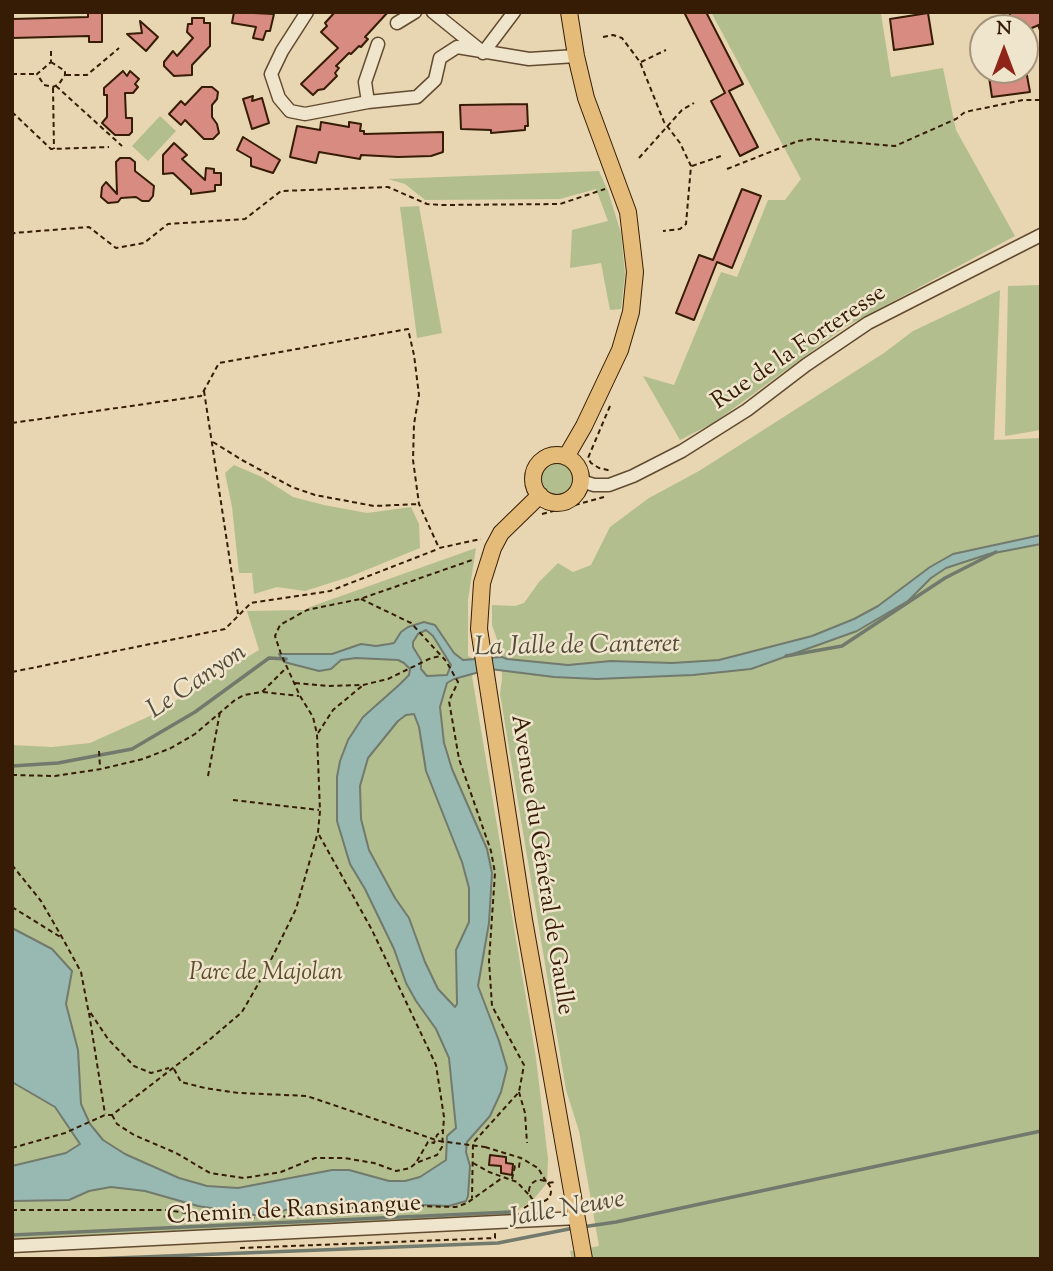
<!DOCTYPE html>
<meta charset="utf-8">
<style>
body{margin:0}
#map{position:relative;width:1053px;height:1271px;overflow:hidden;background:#e7d6b1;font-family:"Sorts Mill Goudy",serif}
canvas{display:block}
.frame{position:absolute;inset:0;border:14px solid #361c04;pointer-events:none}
.north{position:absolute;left:969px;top:14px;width:70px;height:70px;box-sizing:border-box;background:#efe4cc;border:2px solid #a5947c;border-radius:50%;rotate:0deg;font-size:19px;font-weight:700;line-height:28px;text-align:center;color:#361c04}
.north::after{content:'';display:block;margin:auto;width:24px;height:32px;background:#8f2418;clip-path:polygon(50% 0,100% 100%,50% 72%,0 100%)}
</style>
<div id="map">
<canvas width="1053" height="1271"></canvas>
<div class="frame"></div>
<div class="north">N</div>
</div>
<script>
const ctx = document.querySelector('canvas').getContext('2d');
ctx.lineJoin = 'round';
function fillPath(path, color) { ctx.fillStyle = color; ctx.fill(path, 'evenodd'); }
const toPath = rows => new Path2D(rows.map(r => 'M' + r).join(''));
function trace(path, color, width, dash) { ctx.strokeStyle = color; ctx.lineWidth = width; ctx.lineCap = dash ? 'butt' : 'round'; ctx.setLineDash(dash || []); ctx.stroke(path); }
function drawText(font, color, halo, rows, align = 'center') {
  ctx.font = font + ' "Sorts Mill Goudy",serif'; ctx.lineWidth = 5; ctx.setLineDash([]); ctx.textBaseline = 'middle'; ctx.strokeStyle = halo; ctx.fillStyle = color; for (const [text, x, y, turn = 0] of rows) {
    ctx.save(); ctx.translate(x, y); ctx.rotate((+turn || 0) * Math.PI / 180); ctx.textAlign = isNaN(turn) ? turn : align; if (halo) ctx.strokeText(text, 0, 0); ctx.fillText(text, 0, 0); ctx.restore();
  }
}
const green = toPath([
 [711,12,891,12,881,14,891,77,943,68,956,130,1015,236,845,327,715,422,680,440,643,376,674,385,721,272,737,277,768,200,785,200,801,179],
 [160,116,176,131,148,161,132,146],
 [599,171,608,191,621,233,625,274,621,309,610,310,601,263,570,268,572,230,608,221,596,189,560,199,425,200,405,184,388,179],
 [419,206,442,333,417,338,400,207],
 [1041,285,1041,430,1005,436,1008,286],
 [1000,290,994,440,1041,438,1041,1259,572,1259,570,1251,599,1246,579,1131,566,1090,500,694,502,679,501,651,492,625,492,605,515,606,524,603,539,582,558,563,573,572,591,565,610,527,649,498,699,471,884,353,913,331],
 '541 479a16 16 0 1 1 32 0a16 16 0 1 1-32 0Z',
 [234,465,262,477,293,497,324,505,367,513,411,507,419,524,420,548,349,577,305,591,277,587,254,594,252,573,239,573,232,507,225,473],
 [476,548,468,600,468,656,472,658,474,674,472,676,536,1058,548,1159,547,1183,533,1200,506,1218,12,1241,12,745,52,747,90,743,150,716,259,650,247,611,306,610,310,607]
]);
const water = toPath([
 [1041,535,1041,544,989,554,946,568,931,578,908,601,857,631,751,669,693,675,597,679,554,677,490,669,454,679,447,683,440,707,444,743,452,769,487,849,492,873,489,923,478,986,499,1041,507,1068,501,1092,490,1116,467,1142,466,1152,470,1166,468,1196,466,1201,449,1206,344,1202,290,1209,260,1216,198,1206,145,1191,111,1187,89,1191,69,1200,12,1201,12,1166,66,1153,80,1144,55,1107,12,1082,12,928,52,949,72,971,66,1004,78,1050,81,1104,90,1124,103,1140,125,1154,179,1178,207,1186,238,1188,332,1170,349,1170,389,1181,405,1181,420,1177,446,1160,447,1136,456,1128,449,1058,436,1029,416,1001,406,983,394,949,365,889,350,864,337,821,337,777,340,761,348,740,363,717,399,685,409,675,410,669,404,663,398,660,356,658,341,660,331,669,319,671,284,662,279,654,332,654,361,644,376,646,389,644,394,643,401,632,408,627,424,622,435,625,454,653,463,660,502,657,507,659,568,665,611,661,672,663,719,660,812,636,854,619,878,606,930,567,953,554,1041,535],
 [426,630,433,636,451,665,447,675,427,676,421,669,421,660,413,647,413,642,418,634,426,630],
 [414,714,419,727,426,771,462,862,469,888,469,922,456,950,457,1004,455,1007,438,989,425,962,409,918,395,898,369,850,361,819,360,786,368,758,398,721,406,715,414,714]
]);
const stream = toPath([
 [786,656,842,646,945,578,996,552],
 [12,766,58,763,132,749,195,712,269,658,286,659],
 [582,1227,616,1222,1041,1131],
 [12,1235,511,1212],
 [91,1259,498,1243,574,1228]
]);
const building = toPath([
 [88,12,102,12,102,42,89,42,89,36,12,38,12,19,88,17,88,12],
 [234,12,274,14,270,31,266,31,263,40,253,38,256,27,232,23,234,12],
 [335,12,388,12,365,37,368,39,361,47,359,46,351,54,349,53,336,66,339,68,335,73,337,76,324,89,318,90,313,95,301,84,338,48,321,32,327,26,325,23,335,12],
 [684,12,706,12,743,84,729,91,758,147,740,156,711,101,725,93,684,12],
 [1009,12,1041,12,1041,24,1025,31,1025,28,1015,28,1009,12],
 [928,13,933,44,894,50,890,19,928,13],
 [192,18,204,18,204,23,210,23,210,46,192,65,192,75,174,76,164,66,164,62,173,51,177,56,193,38,187,32,188,24,192,24,192,18],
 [140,21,158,37,146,51,127,34,142,33,140,21],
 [988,70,1026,70,1030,92,992,97,988,70],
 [123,71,127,76,130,71,139,79,135,84,138,87,133,93,125,93,126,118,132,118,132,132,129,135,115,135,102,123,107,117,107,95,104,95,104,88,123,71],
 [202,87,212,87,218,92,217,99,212,105,212,117,217,124,219,133,213,139,204,139,185,120,181,125,169,114,181,101,185,105,202,87],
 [253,96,252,101,262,98,269,123,252,129,243,99,253,96],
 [527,104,528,126,525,126,525,130,491,133,491,130,461,129,460,105,527,104],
 [321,122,349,127,349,122,361,124,360,131,364,131,364,134,443,132,443,152,431,156,398,157,361,155,360,159,319,152,316,163,290,157,297,126,320,130,321,122],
 [243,137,280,160,273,173,251,166,251,158,237,150,243,137],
 [174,143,187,155,182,159,205,180,206,168,214,169,214,173,221,173,221,185,215,185,215,191,191,194,191,190,173,173,163,174,163,155,174,143],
 [120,158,130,158,135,162,135,171,154,186,153,196,149,201,142,201,136,197,121,198,118,202,108,203,101,197,102,187,106,182,117,194,116,162,120,158],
 [742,189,761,196,732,268,717,262,694,320,676,313,699,255,713,260,742,189],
 [490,1155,506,1157,506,1163,513,1164,512,1175,501,1173,501,1166,489,1165,490,1155]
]);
const path = toPath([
 [1038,25,1041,33],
 [603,37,613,35,622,38,640,62,664,122,680,143,691,166,686,224,680,229,663,231],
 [51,51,51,62,37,74,44,85,53,87,59,84,65,75,65,71,51,62],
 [641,62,666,50],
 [12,74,36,74],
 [66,75,87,75,119,48],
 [56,86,122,146],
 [53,88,54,149],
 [12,112,51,149,109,147],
 [639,158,682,110,694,103],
 [692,166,721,156],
 [727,169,798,141,811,139,895,146,956,119,965,112,1023,100,1041,100],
 [12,236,14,233,89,227,116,248,144,243,168,224,245,219,281,191,388,187,427,204,443,205,560,204,605,189],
 [204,391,238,614],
 [610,406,588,458,591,463,599,468,612,471],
 [12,423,201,396,219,363,408,329,414,355,419,395,414,424,413,460,419,504,439,548,481,539],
 [213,442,242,460,292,487,315,495,374,506,419,504],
 [542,514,604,497],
 [361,599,411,623,446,661,458,682,449,701,459,759,491,851,495,873,489,961,492,1006,524,1065,519,1092,473,1143,472,1198],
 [12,672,225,629,251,603,330,591,438,549],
 [295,683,328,686,363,685,388,679,431,658,441,656],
 [263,692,299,696],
 [318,733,333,710,362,686],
 [99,751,100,767],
 [12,775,55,776,101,769,143,759,171,748,195,734,235,700,244,695,262,692,286,668],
 [208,776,220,712],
 [233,800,319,810],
 [12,865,41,901,63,939,81,972,88,1009,108,1039,134,1066,151,1073,169,1068],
 [12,907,62,938],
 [89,1013,105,1114],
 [174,1069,181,1082,205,1088,239,1093,307,1096,439,1141],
 [519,1092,525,1113,527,1143],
 [112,1115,117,1124,134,1135,176,1153,210,1173,244,1178,281,1172,315,1158,344,1158,374,1163,396,1171,410,1168,416,1163,437,1155,442,1147,444,1117,436,1065,372,930,318,833],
 [485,1147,521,1158,538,1168,547,1183,555,1182],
 [12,1148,65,1133,105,1115,112,1115,208,1041,242,1012,264,974,296,909,318,832,320,811,317,734,313,717,300,696,281,654,275,636,280,625,307,610,360,599,475,559],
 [417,1161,428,1142,434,1143,437,1135,443,1130],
 [473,1163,489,1172,517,1182,530,1196],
 [512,1179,515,1166,519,1167,520,1159],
 '529 1191a11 11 0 1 1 22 0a11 11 0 1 1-22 0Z',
 [524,1208,535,1201],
 [12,1210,165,1210,232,1219,296,1216,351,1208,413,1206,456,1207,467,1203,502,1178],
 [240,1248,495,1238,495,1233]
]);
const minor = toPath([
 [307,12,282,51,271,74,279,98,290,111,305,114,368,102,417,97,435,80,440,58,457,47,529,59,576,56],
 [433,12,480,50],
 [397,23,415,12],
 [483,53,514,12],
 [368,102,365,82,378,44],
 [581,481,594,485,609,485,633,476,682,451,747,410,806,365,868,323,1041,235],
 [12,1246,578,1218]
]);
const major = toPath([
 '533 479a24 24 0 1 1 48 0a24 24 0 1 1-48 0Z',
 [566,457,584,426,620,350,631,312,635,272,628,212,586,98,576,56,569,12],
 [540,495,501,533,493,548,482,583,479,629,524,920,584,1259]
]);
const pathBridge = toPath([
 [439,1141,485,1147]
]);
const streetNames = [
 ["Rue de la Forteresse",800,349,-34],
 ["Avenue du Général de Gaulle",540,865,81],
 ["Chemin de Ransinangue",294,1212,-3]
];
const parkNames = [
 ["Parc de Majolan",266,975]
];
const waterNames = [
 ["La Jalle de Canteret",577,648,-1],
 ["Le Canyon",198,683,-34],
 ["Jalle Neuve",567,1211,-10]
];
fillPath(green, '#b3be8e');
fillPath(water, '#98b8b2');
trace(water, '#717a6c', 2);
trace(stream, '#717a6c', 3.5);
fillPath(building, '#d78b81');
trace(building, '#361c04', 2);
trace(minor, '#624a2f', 15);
trace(major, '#361c04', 18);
trace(path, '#361c04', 2, [5, 3.5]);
trace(minor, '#efe4cc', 12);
trace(major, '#e4bb78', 16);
trace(pathBridge, '#361c04', 2, [5, 3.5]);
drawText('24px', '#361c04', '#efe4cc', streetNames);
drawText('italic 24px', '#5c4d2d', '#efe4cc', parkNames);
drawText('italic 26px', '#534b38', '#efe4cc', waterNames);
</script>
